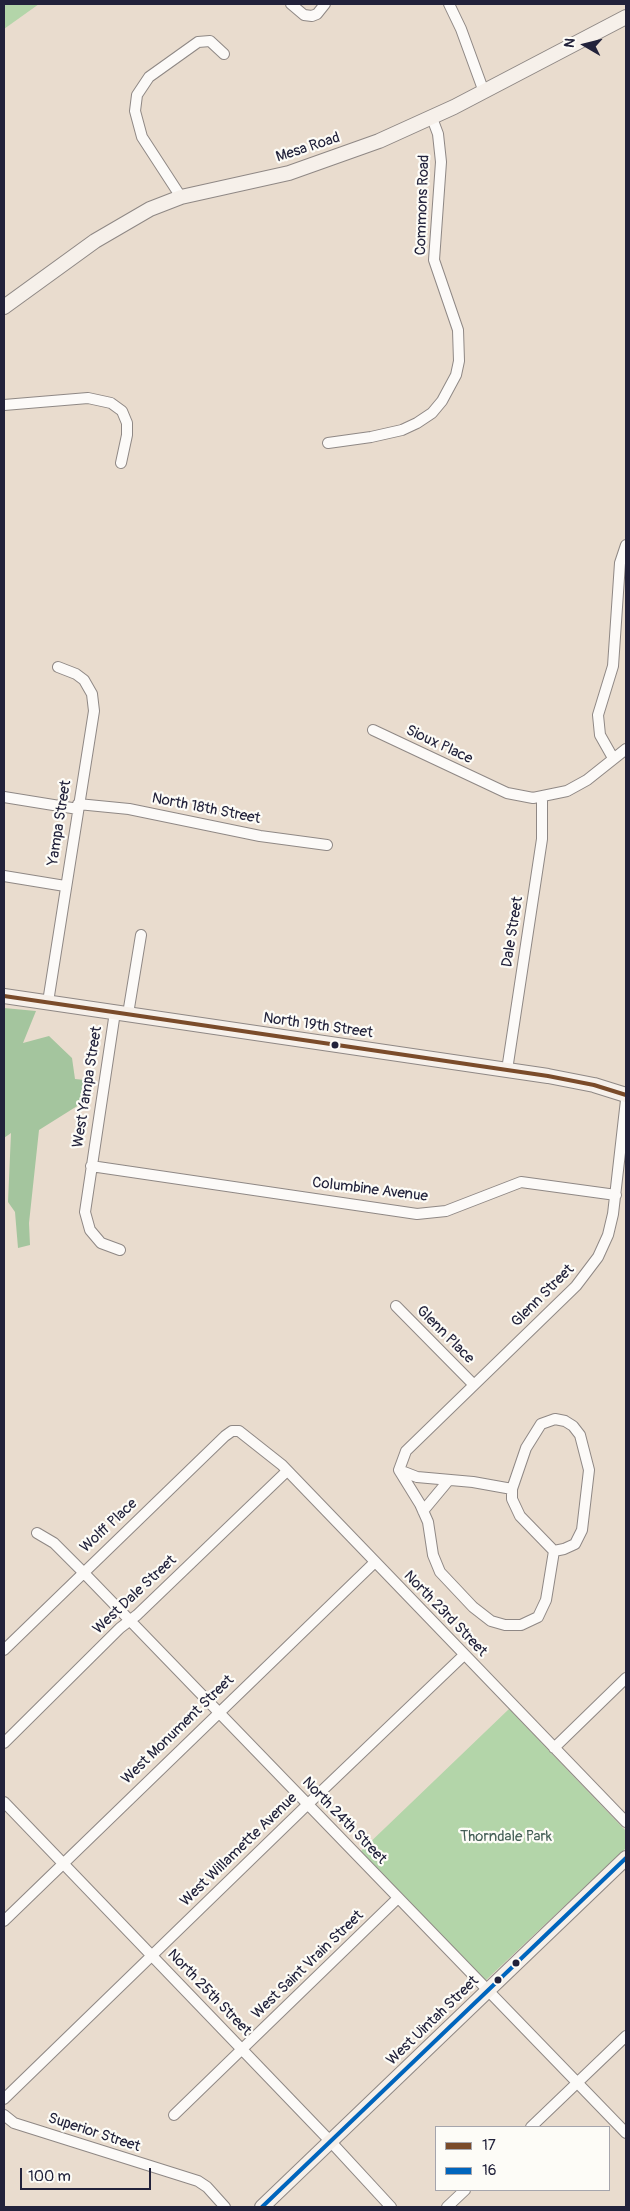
<!DOCTYPE html>
<style>
body{margin:0}
#map{position:relative;width:630px;height:2211px;overflow:hidden;background:#e9dcce;font-family:Pangolin,sans-serif}
canvas{display:block}
.frame{position:absolute;inset:0;border:5px solid #22223b;pointer-events:none}
.legend{position:absolute;left:435px;top:2126px;width:175px;height:65px;box-sizing:border-box;background:#fdfcf7;border:1px solid #a5a5ac;margin:0;padding:6px 9px;list-style:none;font-size:15px;color:#22223b}
.legend li{display:flex;align-items:center;gap:10px;height:25px}
.legend b{width:25px;border:1px solid #a5a5ac}
.north{position:absolute;left:560px;top:20px;width:50px;height:50px;-webkit-text-stroke:4px #fdfcf7;paint-order:stroke;rotate:278deg;font-size:14px;font-weight:700;line-height:20px;text-align:center;color:#22223b}
.north::after{content:'';display:block;margin:auto;width:18px;height:22px;background:#22223b;clip-path:polygon(50% 0,100% 100%,50% 72%,0 100%)}
.scale{position:absolute;left:20px;top:2168px;width:131px;height:22px;box-sizing:border-box;border:2px solid #22223b;border-top:0;padding-left:6px;font-size:15px;line-height:18px;white-space:nowrap;color:#22223b;-webkit-text-stroke:4px #fdfcf7;paint-order:stroke}
</style>
<div id="map">
<canvas width="630" height="2211"></canvas>
<div class="frame"></div>
<ul class="legend">
<li><b style="height:6px;background:#7a4b2a"></b>17</li>
<li><b style="height:6px;background:#0065bd"></b>16</li>
</ul>
<div class="north">N</div>
<div class="scale">100 m</div>
</div>
<script>
const ctx = document.querySelector('canvas').getContext('2d');
ctx.lineJoin = 'round';
function fillPath(path, color) { ctx.fillStyle = color; ctx.fill(path, 'evenodd'); }
const toPath = rows => new Path2D(rows.map(r => 'M' + r).join(''));
function trace(path, color, width, dash) { ctx.strokeStyle = color; ctx.lineWidth = width; ctx.lineCap = dash ? 'butt' : 'round'; ctx.setLineDash(dash || []); ctx.stroke(path); }
function drawText(font, color, halo, rows, align = 'center') {
  ctx.font = font + ' Pangolin,sans-serif'; ctx.lineWidth = 4.5; ctx.setLineDash([]); ctx.textBaseline = 'middle'; ctx.strokeStyle = halo; ctx.fillStyle = color; for (const [text, x, y, turn = 0] of rows) {
    ctx.save(); ctx.translate(x, y); ctx.rotate((+turn || 0) * Math.PI / 180); ctx.textAlign = isNaN(turn) ? turn : align; if (halo) ctx.strokeText(text, 0, 0); ctx.fillText(text, 0, 0); ctx.restore();
  }
}
const green = toPath([
 [4,4,39,4,4,29],
 [509,1709,626,1831,626,1848,485,1981,481,1979,361,1851]
]);
const forest = toPath([
 [4,1008,36,1011,23,1043,49,1036,72,1058,75,1079,95,1081,82,1103,39,1130,29,1223,30,1245,18,1248,15,1212,8,1202,11,1133,4,1138]
]);
const street = toPath([
 [291,4,304,15,312,16,317,14,325,4],
 [449,4,461,29,484,92],
 [181,197,142,137,135,111,137,95,149,77,198,42,210,41,224,54],
 [4,405,88,398,111,403,122,411,127,423,127,435,121,463],
 [328,443,371,437,402,430,417,423,432,413,442,401,456,375,459,361,458,330,434,260,441,162,438,134,432,118],
 [373,730,507,793,533,798,567,791,587,780,626,749],
 [613,758,600,735,598,715,613,666,620,563,626,545],
 [4,797,78,809],
 [78,804,129,809,260,836,327,845],
 [4,876,65,886],
 [48,1002,94,711,92,694,84,680,76,674,58,667],
 [115,1012,85,1212,90,1230,101,1243,120,1250],
 [128,1014,141,935],
 [507,1070,542,839,542,798],
 [91,1166,417,1214,446,1211,521,1182,616,1195],
 [396,1306,474,1385],
 [399,1470,417,1477,473,1482,512,1489,512,1499,520,1516,554,1551,546,1600,538,1617,521,1625,505,1625,491,1621,473,1607,440,1572,433,1555,428,1522,420,1504,399,1470],
 [399,1470,406,1451,576,1286,598,1257,608,1235,613,1214,626,1100],
 [512,1489,526,1448,541,1424,555,1419,565,1421,573,1426,580,1435,589,1470,582,1530,575,1544,564,1549,554,1551],
 [423,1511,448,1481],
 [37,1533,54,1543,83,1572,626,2133],
 [4,1650,225,1436,232,1431,239,1431,282,1465,626,1822],
 [4,1743,120,1628,137,1615,287,1471],
 [554,1748,626,1678],
 [4,1802,331,2142,391,2207],
 [4,1921,375,1562],
 [4,2099,307,1805,464,1655],
 [4,2115,14,2123,198,2181,207,2187,225,2207],
 [174,2115,398,1898],
 [531,2127,626,2036],
 [447,2207,465,2190]
]);
const secondary = toPath([
 [4,307,95,241,150,209,181,197,289,173,379,141,454,107,626,17],
 [4,996,548,1076,594,1085,626,1095],
 [262,2207,626,1858]
]);
const bus1 = toPath([
 [4,996,548,1076,594,1085,626,1095]
]);
const bus2 = toPath([
 [262,2207,626,1858]
]);
const markers = [
 [335,1045,4.5,"#22223b"],
 [516,1963,4.5,"#22223b"],
 [498,1980,4.5,"#22223b"]
];
const streetNames = [
 ["Mesa Road",308,148,-18],
 ["Commons Road",423,205,-88],
 ["Sioux Place",439,745,25],
 ["North 18th Street",206,809,11],
 ["Yampa Street",60,823,-81],
 ["Dale Street",513,932,-81],
 ["North 19th Street",318,1026,8],
 ["West Yampa Street",88,1087,-81],
 ["Columbine Avenue",370,1190,7],
 ["Glenn Street",543,1296,-45],
 ["Glenn Place",445,1335,45],
 ["Wolff Place",109,1526,-43],
 ["West Dale Street",135,1595,-43],
 ["North 23rd Street",445,1614,46],
 ["West Monument Street",178,1730,-44],
 ["North 24th Street",344,1821,46],
 ["West Willamette Avenue",239,1850,-44],
 ["West Saint Vrain Street",308,1965,-44],
 ["North 25th Street",209,1993,46],
 ["West Uintah Street",433,2021,-44],
 ["Superior Street",94,2133,18]
];
const parkNames = [
 ["Thorndale Park",506,1837]
];
fillPath(green, '#b3d5a9');
fillPath(forest, '#a4c59e');
trace(street, '#8f8885', 12);
trace(secondary, '#8f8885', 16);
trace(street, '#fcfaf8', 10);
trace(secondary, '#f6f0ea', 14);
trace(bus1, '#7a4b2a', 4);
trace(bus2, '#0065bd', 4);
for (const [x, y, r, color] of markers) { const dot = new Path2D(); dot.arc(x, y, r, 0, 2 * Math.PI); ctx.fillStyle = color; ctx.fill(dot); trace(dot, '#fdfcf7', 2); }
drawText('15px', '#22223b', '#fdfcf7', streetNames);
drawText('15px', '#455f57', '#fdfcf7', parkNames);
</script>
